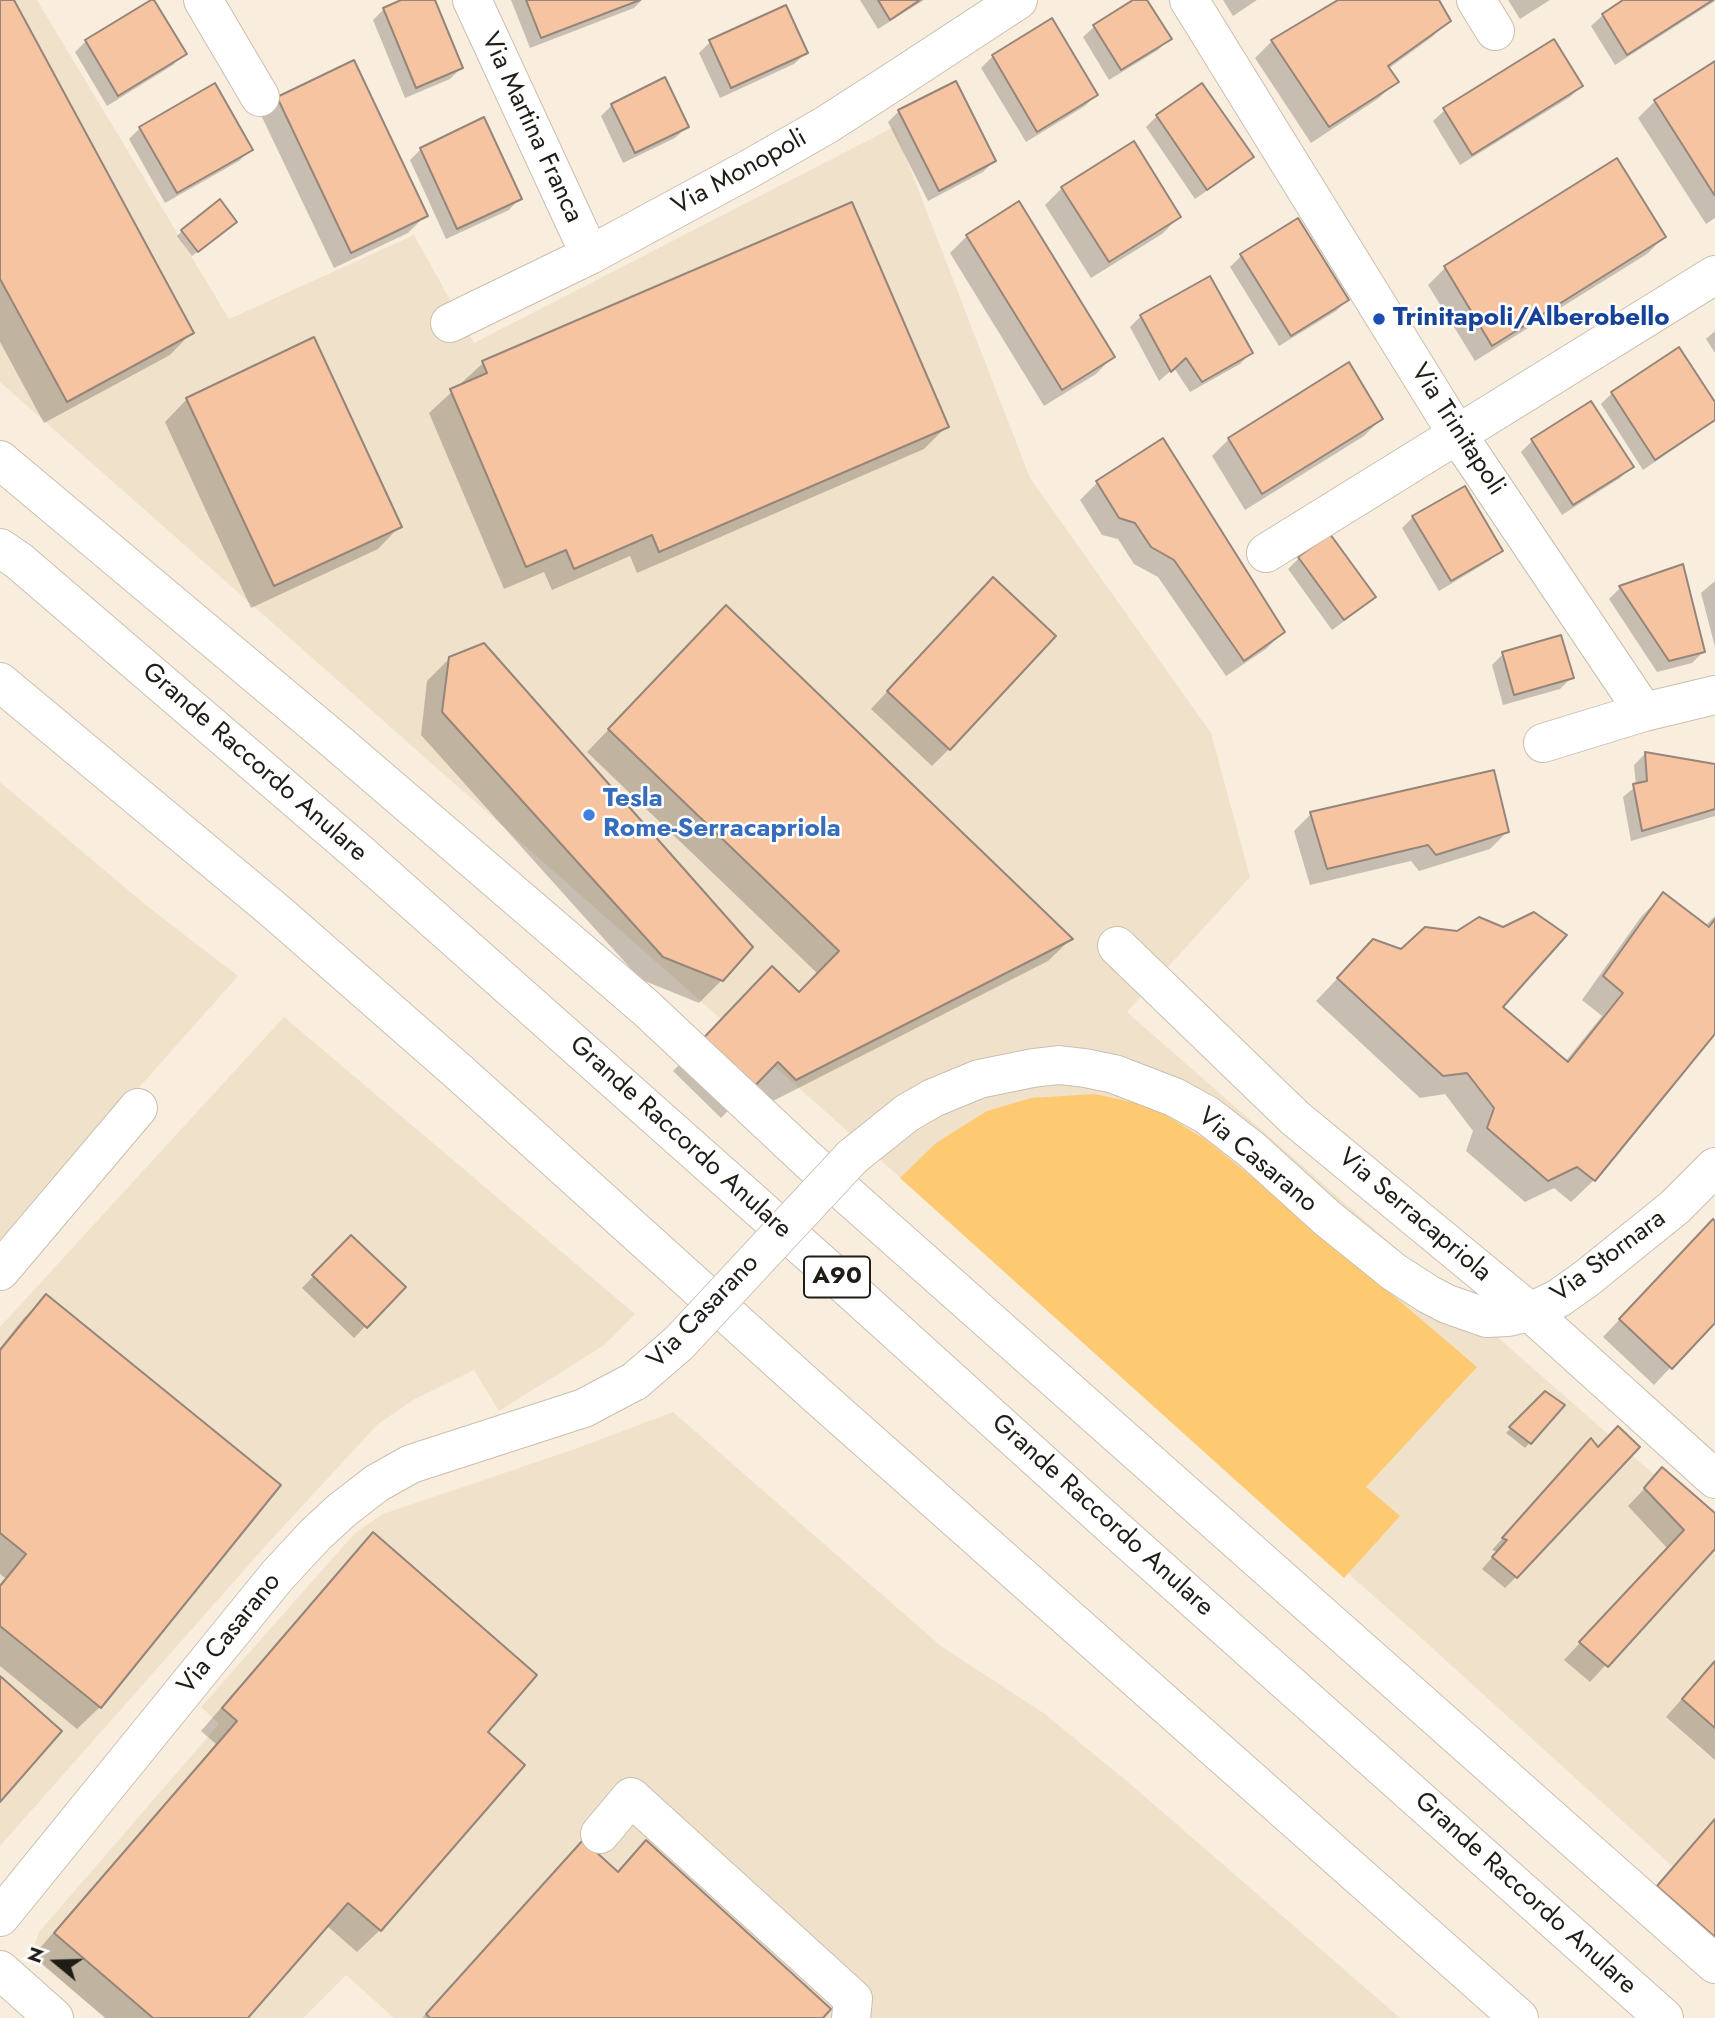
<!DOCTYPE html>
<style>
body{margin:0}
#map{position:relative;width:1715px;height:2018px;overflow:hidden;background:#f9eede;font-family:Jost,sans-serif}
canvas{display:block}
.north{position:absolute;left:21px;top:1927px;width:70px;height:70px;-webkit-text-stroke:5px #fff;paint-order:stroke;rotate:289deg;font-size:19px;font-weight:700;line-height:28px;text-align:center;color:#201d17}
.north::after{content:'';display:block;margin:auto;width:24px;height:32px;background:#201d17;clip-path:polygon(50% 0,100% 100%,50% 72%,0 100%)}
</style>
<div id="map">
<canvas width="1715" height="2018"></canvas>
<div class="north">N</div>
</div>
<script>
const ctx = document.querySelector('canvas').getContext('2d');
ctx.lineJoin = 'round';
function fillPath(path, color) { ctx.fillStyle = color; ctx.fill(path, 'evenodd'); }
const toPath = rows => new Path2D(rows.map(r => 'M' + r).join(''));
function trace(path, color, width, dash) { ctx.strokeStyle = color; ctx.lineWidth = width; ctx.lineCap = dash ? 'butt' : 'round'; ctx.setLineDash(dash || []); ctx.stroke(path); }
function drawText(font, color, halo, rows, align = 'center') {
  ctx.font = font + ' Jost,sans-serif'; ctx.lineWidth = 5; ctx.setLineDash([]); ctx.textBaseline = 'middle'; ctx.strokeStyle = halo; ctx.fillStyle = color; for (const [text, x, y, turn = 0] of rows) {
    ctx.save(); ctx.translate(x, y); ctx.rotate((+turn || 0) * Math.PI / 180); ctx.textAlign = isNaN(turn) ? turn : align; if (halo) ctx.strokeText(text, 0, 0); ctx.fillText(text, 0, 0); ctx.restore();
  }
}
const built = toPath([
 [0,0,37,0,229,319,414,235,474,343,894,127,1030,478,1211,733,1250,877,1127,1012,1715,1528,1715,1905,1420,1637,0,382],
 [0,782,147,906,238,976,0,1244],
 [284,1017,635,1314,603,1346,499,1411,474,1370,413,1400,377,1425,269,1542,0,1846,0,1327],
 [673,1412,941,1646,1045,1714,1135,1788,1400,2018,394,2018,346,1975,303,2018,106,2018,31,1956,39,1932,219,1724,201,1707,355,1533,383,1514,575,1449]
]);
const green = toPath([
 [1095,1094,1153,1107,1206,1140,1288,1206,1477,1367,1366,1487,1400,1516,1344,1578,900,1178,936,1143,987,1111,1031,1098]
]);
const shadow = toPath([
 [0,0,12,0,192,332,170,355,44,423,0,342],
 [406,0,433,0,461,68,450,79,405,98,373,20,384,9],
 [511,0,642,0,634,8,530,48],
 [860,0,924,0,878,29],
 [1136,0,1145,0,1169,39,1158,50,1109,80,1083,37,1095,26],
 [1223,0,1257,0,1233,16],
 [1342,0,1437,0,1449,20,1432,37,1388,69,1396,81,1379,98,1311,143,1255,58,1272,41],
 [1508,0,1550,0,1520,19],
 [1627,0,1715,0,1715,1,1615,65,1591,26,1603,15],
 [1052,21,1096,95,1085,106,1026,142,981,68,993,56],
 [86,41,184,54,173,65,107,106,75,52],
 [710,42,806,53,794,64,720,98,699,53],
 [1715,63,1715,218,1706,224,1638,118,1655,101],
 [1581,86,1570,97,1460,165,1433,121,1445,110],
 [278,98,425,216,408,233,334,268,261,115],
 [612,105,687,127,675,138,623,163,601,116],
 [899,111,994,161,983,172,928,201,888,122],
 [1157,116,1251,157,1240,168,1195,199,1146,127],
 [140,128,251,150,239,161,165,203,129,139],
 [421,149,520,198,509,210,446,239,410,160],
 [1616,161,1664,237,1647,254,1475,361,1428,285,1445,268],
 [1062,188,1179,217,1162,234,1091,278,1045,205],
 [1297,221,1347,300,1336,311,1279,346,1230,267,1241,256],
 [229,227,192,256,177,236,182,231],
 [967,236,1113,357,1096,374,1044,406,950,253],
 [1141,316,1251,353,1240,364,1190,392,1174,368,1159,381,1130,327],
 [1715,331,1715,353,1706,339],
 [483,363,947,426,924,449,637,573,630,556,552,590,544,572,504,589,429,413],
 [1612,393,1715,406,1715,421,1643,470,1601,404],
 [187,399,400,526,378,549,251,608,165,422],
 [1591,403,1631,467,1620,478,1562,515,1521,452,1532,441],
 [1381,419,1364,436,1245,510,1212,456,1229,439],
 [1162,440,1283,632,1266,649,1226,676,1158,577,1134,564,1118,539,1102,535,1080,500,1097,483],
 [1413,517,1500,550,1489,561,1439,591,1402,528],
 [1299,558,1374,597,1362,608,1332,630,1288,569],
 [1715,581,1715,647,1701,593],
 [1620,588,1703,652,1692,663,1657,672,1609,599],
 [976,596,949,749,932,766,871,709],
 [704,630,1071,939,1048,961,773,1101,755,1083,721,1118,673,1071,750,991,799,994,818,974,587,752],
 [1503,654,1572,677,1560,689,1503,705,1492,665],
 [450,658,722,980,699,1003,640,979,421,735,427,681],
 [1645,754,1715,766,1715,816,1631,841,1623,797,1636,786,1634,765],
 [1311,814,1507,832,1490,849,1419,871,1411,861,1310,885,1294,831],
 [1663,894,1705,926,1715,916,1715,1031,1594,1180,1571,1202,1554,1188,1525,1202,1466,1151,1473,1131,1445,1094,1420,1098,1316,1001,1351,964,1501,1007,1565,1062,1602,1016,1582,1000,1641,917],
 [1715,1223,1715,1320,1654,1385,1603,1337,1696,1238],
 [351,1237,403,1287,354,1338,302,1288],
 [46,1296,100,1707,77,1729,0,1666,0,1584,5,1578,0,1574,0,1348,23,1319],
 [1545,1393,1562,1406,1525,1448,1506,1433],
 [1580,1452,1516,1577,1505,1588,1482,1569,1497,1552,1492,1550],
 [1662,1470,1715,1515,1715,1546,1590,1682,1564,1660,1668,1549,1628,1506],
 [373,1535,485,1733,380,1930,357,1952,326,1925,246,2018,105,2018,33,1956,216,1744,201,1731,351,1557],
 [1715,1661,1715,1760,1666,1717],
 [1715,1820,1715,1968,1642,1903],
 [646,1843,821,2018,422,2018,561,1865,617,1873]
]);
const building = toPath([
 [0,0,14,0,194,333,67,402,0,279,0,0],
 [151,0,154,0,187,54,118,96,85,40,151,0],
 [401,0,435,0,463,68,416,88,383,8,401,0],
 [526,0,640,0,541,38,526,0],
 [878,0,920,0,890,20,878,0],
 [1133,0,1147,0,1172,39,1121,70,1093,25,1133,0],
 [1338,0,1439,0,1451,21,1388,66,1399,82,1329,127,1271,40,1338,0],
 [1623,0,1713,0,1627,55,1602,14,1623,0],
 [786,5,808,53,731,88,709,40,786,5],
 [1052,18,1098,95,1037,132,992,55,1052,18],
 [1554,39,1583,86,1472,155,1443,108,1554,39],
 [354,60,428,216,351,253,277,97,354,60],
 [1715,61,1715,196,1654,100,1715,61],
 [665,77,689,127,635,153,611,104,665,77],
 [956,81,996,161,939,191,898,110,956,81],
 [215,83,253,150,177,193,139,127,215,83],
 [1202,83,1254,157,1207,190,1156,115,1202,83],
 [484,117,522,199,457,229,420,148,484,117],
 [1134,141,1181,217,1109,262,1061,187,1134,141],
 [1617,158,1666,237,1492,346,1444,266,1617,158],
 [220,199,237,222,198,252,181,230,220,199],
 [1019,201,1115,357,1062,390,966,235,1019,201],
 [852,202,949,427,659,552,652,535,574,569,566,550,526,567,450,389,487,373,482,361,852,202],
 [1298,218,1349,300,1291,336,1240,254,1298,218],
 [1210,276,1253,353,1202,382,1186,358,1171,372,1140,315,1210,276],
 [314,337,402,527,274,586,186,398,314,337],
 [1679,347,1715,402,1715,420,1655,460,1611,392,1679,347],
 [1349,362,1383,419,1262,494,1228,438,1349,362],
 [1591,401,1634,467,1573,505,1531,439,1591,401],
 [1163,438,1285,632,1244,661,1174,560,1151,547,1135,523,1119,518,1096,481,1163,438],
 [1465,486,1503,551,1451,581,1412,516,1465,486],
 [1330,534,1376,597,1344,620,1298,557,1330,534],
 [1683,564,1705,652,1669,661,1619,586,1683,564],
 [993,577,1056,636,950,750,887,691,993,577],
 [726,605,1073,939,796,1080,778,1062,744,1097,694,1048,772,966,799,992,839,951,608,729,726,605],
 [1561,635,1574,678,1514,695,1502,652,1561,635],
 [484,643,753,947,723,981,663,957,442,712,449,657,484,643],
 [1645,752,1715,764,1715,809,1642,831,1633,784,1647,781,1645,752],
 [1494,770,1509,832,1436,855,1428,845,1327,869,1310,812,1494,770],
 [1663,892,1709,927,1715,919,1715,1034,1595,1181,1577,1167,1548,1181,1487,1128,1494,1108,1467,1073,1443,1076,1337,978,1373,939,1401,949,1425,927,1457,931,1479,917,1503,927,1534,912,1567,935,1503,1007,1568,1062,1623,993,1603,976,1663,892],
 [1713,1219,1715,1221,1715,1323,1672,1369,1619,1319,1713,1219],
 [351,1235,406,1287,367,1328,312,1275,351,1235],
 [46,1294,281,1485,101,1708,0,1626,0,1586,26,1554,0,1533,0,1350,46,1294],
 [1545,1391,1565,1405,1531,1444,1509,1427,1545,1391],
 [1618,1426,1640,1447,1517,1578,1492,1557,1507,1540,1502,1538,1591,1438,1598,1447,1618,1426],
 [1662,1467,1715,1513,1715,1549,1608,1667,1579,1642,1684,1530,1644,1488,1662,1467],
 [373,1532,537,1675,488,1732,525,1765,381,1931,348,1903,248,2018,153,2018,54,1933,237,1721,222,1708,373,1532],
 [1715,1661,1715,1728,1682,1699,1715,1661],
 [0,1676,62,1731,0,1802,0,1676],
 [1715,1819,1715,1937,1657,1886,1715,1819],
 [583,1840,618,1872,646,1840,831,2009,823,2018,430,2018,426,2014,583,1840]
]);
const minor = toPath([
 [203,0,260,97],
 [472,0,590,255],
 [1189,0,1457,434,1644,712],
 [1476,0,1495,31],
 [450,323,590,255,749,169,826,125,899,78,1018,0],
 [1266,553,1715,275],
 [1543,743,1644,712,1715,695],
 [1117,946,1295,1118,1530,1312,1715,1479],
 [852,1157,907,1113,933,1098,979,1079,1033,1068,1059,1065,1085,1068,1114,1074,1174,1097,1207,1115,1252,1150,1327,1218,1394,1272,1428,1294,1447,1304,1487,1318,1508,1317,1530,1312,1559,1298,1587,1278,1675,1207,1715,1167],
 [0,1271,138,1108],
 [600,1834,631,1797,853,1999,851,2018],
 [0,1917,277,1576,315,1535,342,1510,377,1483,411,1464,584,1408,635,1381],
 [0,1970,54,2018]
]);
const highway = toPath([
 [0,460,333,739,646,1008,807,1159,1715,1964],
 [0,548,19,561,359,853,832,1273,1114,1528,1664,2018],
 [0,682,275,911,460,1073,819,1397,1519,2018]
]);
const minorBridge = toPath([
 [635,1381,679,1343,852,1157]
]);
const markers = [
 [1379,319,7,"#1a4fb4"],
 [589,815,7,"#3f7fe0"]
];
const shields = [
 [837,1277,66]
];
const shieldNames = [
 ["A90",837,1277]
];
const streetNames = [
 ["Via Martina Franca",531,128,65],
 ["Via Monopoli",740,173,-29],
 ["Via Trinitapoli",1457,430,57],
 ["Grande Raccordo Anulare",254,763,41],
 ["Grande Raccordo Anulare",680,1138,42],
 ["Via Casarano",1257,1161,40],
 ["Via Serracapriola",1414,1216,40],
 ["Via Stornara",1609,1257,-37],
 ["Via Casarano",704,1312,-46],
 ["Grande Raccordo Anulare",1102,1516,42],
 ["Via Casarano",230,1634,-51],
 ["Grande Raccordo Anulare",1525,1894,42]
];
const transitNames = [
 ["Trinitapoli/Alberobello",1393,319]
];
const shopNames = [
 ["Tesla",603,800],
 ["Rome-Serracapriola",603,830]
];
fillPath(built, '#f0e1ca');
fillPath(green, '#feca71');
fillPath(shadow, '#0003');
fillPath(building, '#f6c4a1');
trace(building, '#95857a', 2);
trace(minor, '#cabfaf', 40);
trace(highway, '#cabfaf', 40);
trace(minor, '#fff', 38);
trace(highway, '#fff', 38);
trace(minorBridge, '#cabfaf', 40, []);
trace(minorBridge, '#fff', 38);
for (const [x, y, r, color] of markers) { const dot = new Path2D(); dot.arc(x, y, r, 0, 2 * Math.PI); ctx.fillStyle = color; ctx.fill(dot); trace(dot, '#fff', 2.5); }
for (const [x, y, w] of shields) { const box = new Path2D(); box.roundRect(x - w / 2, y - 20.5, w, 41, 5); ctx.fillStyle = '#fff'; ctx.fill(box); trace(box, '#201d17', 2); }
drawText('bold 24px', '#201d17', null, shieldNames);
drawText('26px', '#201d17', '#fff', streetNames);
drawText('bold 26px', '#164399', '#fff', transitNames, 'left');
drawText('bold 26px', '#366cbe', '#fff', shopNames, 'left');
</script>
